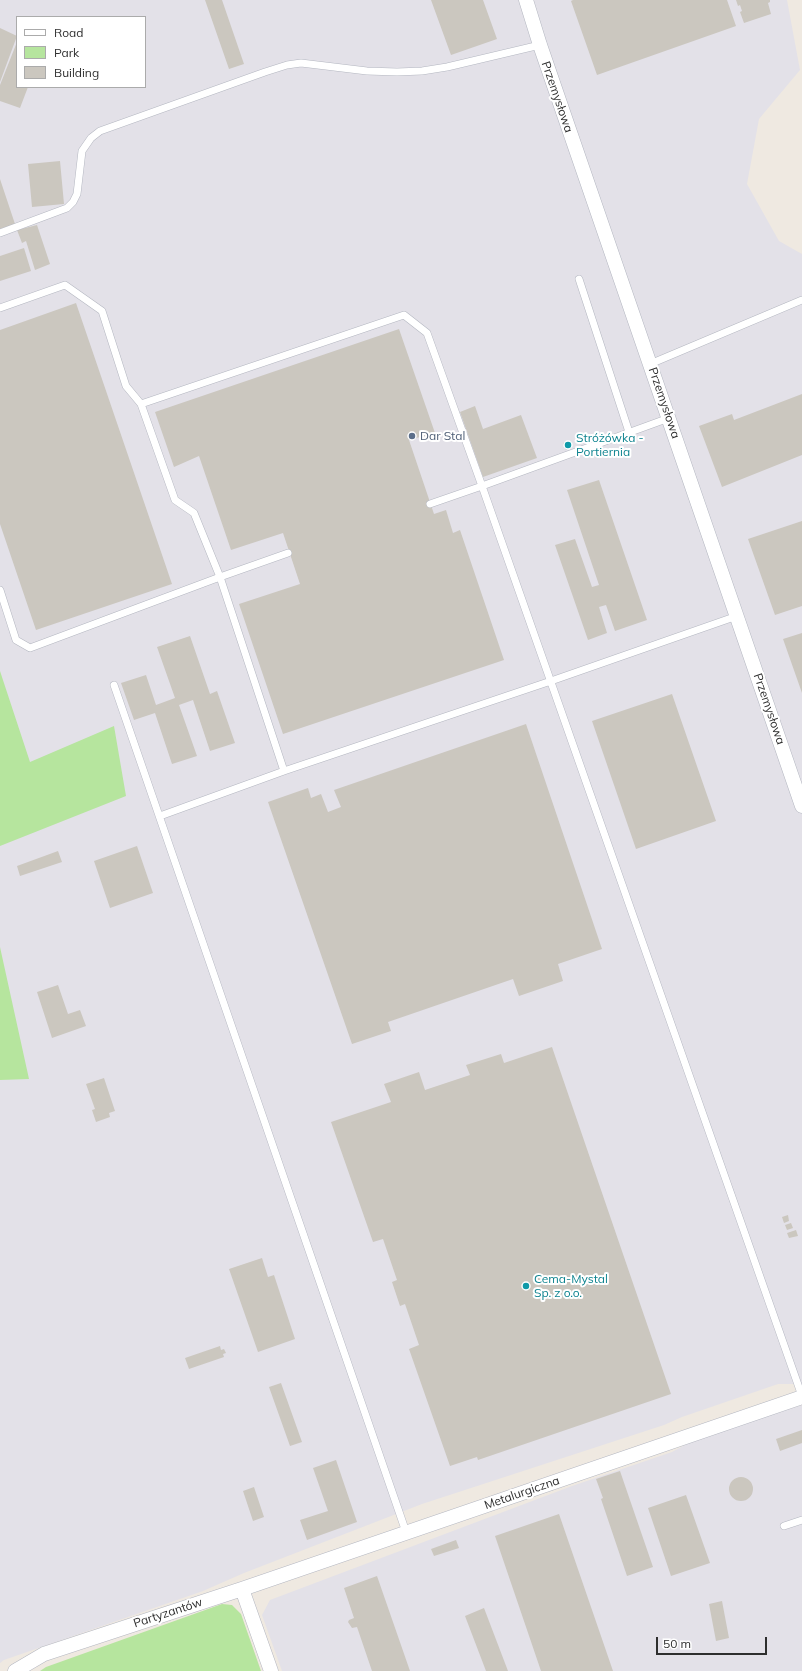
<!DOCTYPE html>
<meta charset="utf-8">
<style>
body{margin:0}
#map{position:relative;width:802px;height:1671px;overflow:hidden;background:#efe9e1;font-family:Mulish,sans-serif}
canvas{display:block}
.legend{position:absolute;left:16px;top:16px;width:130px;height:72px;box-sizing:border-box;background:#fff;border:1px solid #ababab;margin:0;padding:5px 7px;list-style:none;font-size:12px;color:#2e2e2e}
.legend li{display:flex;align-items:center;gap:8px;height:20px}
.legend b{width:20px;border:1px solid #ababab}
.scale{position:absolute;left:656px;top:1637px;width:111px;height:18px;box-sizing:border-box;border:2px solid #2e2e2e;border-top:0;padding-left:5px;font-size:12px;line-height:14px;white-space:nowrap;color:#2e2e2e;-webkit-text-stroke:3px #fff;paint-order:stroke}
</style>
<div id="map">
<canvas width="802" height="1671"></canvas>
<ul class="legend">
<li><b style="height:5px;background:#fff"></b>Road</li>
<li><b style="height:11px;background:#b6e59e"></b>Park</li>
<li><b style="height:11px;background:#cbc7bf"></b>Building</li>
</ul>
<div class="scale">50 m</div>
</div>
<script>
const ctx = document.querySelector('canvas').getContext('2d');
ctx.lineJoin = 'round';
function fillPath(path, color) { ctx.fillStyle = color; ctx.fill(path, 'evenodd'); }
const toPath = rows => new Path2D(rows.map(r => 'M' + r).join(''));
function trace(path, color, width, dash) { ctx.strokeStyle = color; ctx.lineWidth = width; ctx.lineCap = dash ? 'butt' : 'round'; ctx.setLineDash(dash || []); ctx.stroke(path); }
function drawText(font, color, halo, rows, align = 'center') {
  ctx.font = font + ' Mulish,sans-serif'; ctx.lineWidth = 4; ctx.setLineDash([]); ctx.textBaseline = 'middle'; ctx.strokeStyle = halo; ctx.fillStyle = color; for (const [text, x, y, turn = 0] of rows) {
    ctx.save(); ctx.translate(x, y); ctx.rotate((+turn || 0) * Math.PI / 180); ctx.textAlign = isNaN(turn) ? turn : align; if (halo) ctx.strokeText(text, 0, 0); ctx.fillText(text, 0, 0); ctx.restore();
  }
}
const industrial = toPath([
 [0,0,787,0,800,70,759,119,747,184,779,241,802,254,802,1384,778,1384,682,1417,664,1425,422,1504,244,1573,203,1591,4,1660,0,1663],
 [17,17,145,17,145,87,17,87],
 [802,1405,802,1671,282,1671,262,1615,270,1600,572,1486,672,1452,698,1438]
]);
const green = toPath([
 [0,671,30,762,114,726,126,796,0,846],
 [0,947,29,1079,0,1080],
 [222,1604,232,1605,241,1614,261,1671,40,1671,46,1667]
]);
const building = toPath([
 [205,0,222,0,244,64,229,69],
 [431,0,483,0,497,39,451,55],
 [573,0,727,0,736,26,597,75,571,1],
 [736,0,770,0,770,2,768,3,771,14,744,23,740,12,742,11,740,5,738,6],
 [0,28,17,36,0,82],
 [17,42,17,87,28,87,20,108,0,101,0,85],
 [60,161,64,204,32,207,28,164],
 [0,179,15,224,0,229],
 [37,225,50,264,35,270,26,241,22,243,17,230],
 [24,248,31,271,0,281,0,256],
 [76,303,172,584,36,630,0,524,0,330],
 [399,329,435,433,409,440,434,514,446,510,453,533,460,530,504,660,283,734,239,604,300,584,283,533,231,550,199,456,174,467,155,412],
 [802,394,802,455,722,487,699,426,732,414,734,420],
 [475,406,483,429,521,415,537,458,483,477,460,412],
 [570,441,572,447,566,450,563,443],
 [599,480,647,620,615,631,606,605,599,607,607,633,588,640,555,545,575,539,592,587,599,585,567,490],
 [802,521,802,606,775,615,748,539],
 [802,633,802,693,783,639],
 [190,636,210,694,217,691,235,743,210,751,193,700,179,705,197,756,172,764,155,713,134,720,121,683,146,675,156,705,175,698,157,647],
 [672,694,716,821,636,849,592,721],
 [526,724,602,949,558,964,563,981,519,996,513,979,388,1022,391,1031,352,1044,268,802,308,788,311,798,321,794,328,812,341,807,334,790],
 [137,846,153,893,110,908,94,861],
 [58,851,62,862,20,876,17,866],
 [58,985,68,1014,80,1010,86,1026,52,1038,37,992],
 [552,1047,671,1394,478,1460,477,1457,450,1466,409,1349,419,1345,405,1304,400,1306,392,1282,397,1280,383,1239,373,1242,331,1122,391,1102,384,1084,419,1072,425,1090,470,1075,466,1065,501,1054,504,1063],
 [104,1078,115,1111,109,1113,110,1117,96,1122,92,1110,95,1109,86,1084],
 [788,1215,789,1221,784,1223,782,1217],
 [791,1223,793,1228,787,1230,785,1225],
 [796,1230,798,1236,789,1238,787,1233],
 [262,1258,268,1277,274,1275,295,1339,258,1352,229,1269],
 [220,1346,221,1350,224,1349,226,1353,223,1354,224,1357,189,1369,185,1358],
 [281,1383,302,1442,290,1446,269,1387],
 [802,1430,802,1443,780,1451,776,1439],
 [336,1460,357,1522,307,1540,300,1520,328,1511,313,1468],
 [620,1471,653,1567,627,1576,601,1499,603,1498,596,1479],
 '729 1489a12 12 0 1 1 24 0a12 12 0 1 1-24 0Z',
 [254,1487,264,1517,253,1521,243,1491],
 [686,1495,710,1563,671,1576,648,1508],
 [559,1514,613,1671,541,1671,495,1536],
 [456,1540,459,1548,434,1556,431,1549],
 [377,1576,410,1671,372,1671,357,1627,352,1628,348,1622,349,1620,354,1618,344,1588],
 [722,1601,729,1638,716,1641,709,1604],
 [484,1608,508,1671,486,1671,465,1616]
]);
const lane = toPath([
 [0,233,67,208,73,202,77,194,82,151,91,138,100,131,265,72,287,65,301,63,367,71,397,72,422,71,447,67,540,45],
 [579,279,629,432],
 [0,308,65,285,102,311,126,386,141,404,404,315,427,333,482,486,669,418],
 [650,364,802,300],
 [141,404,175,500,194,513,220,577,284,771],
 [430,504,482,486,802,1396],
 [0,590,16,640,30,648,220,577,288,553],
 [114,685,406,1532],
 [160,816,284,771,551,681,737,616],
 [784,1526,802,1520]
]);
const street = toPath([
 [526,0,540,45,802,806],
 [242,1589,271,1671],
 [15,1671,44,1654,242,1589,802,1397]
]);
const markers = [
 [412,436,4,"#5c6f8a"],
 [568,445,4,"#0f9aa8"],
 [526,1286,4,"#0f9aa8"]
];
const streetNames = [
 ["Przemysłowa",557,97,71],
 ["Przemysłowa",664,403,71],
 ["Przemysłowa",769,709,71],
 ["Metalurgiczna",522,1493,-19],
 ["Partyzantów",168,1613,-18]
];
const serviceNames = [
 ["Dar Stal",420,436]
];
const cultureNames = [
 ["Stróżówka -",576,438],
 ["Portiernia",576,452],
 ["Cema-Mystal",534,1279],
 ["Sp. z o.o.",534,1293]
];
fillPath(industrial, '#e3e1e8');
fillPath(green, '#b6e59e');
fillPath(building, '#cbc7bf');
trace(lane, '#b4b7c1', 8);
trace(street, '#b4b7c1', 15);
trace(lane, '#fff', 7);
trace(street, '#fff', 14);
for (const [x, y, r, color] of markers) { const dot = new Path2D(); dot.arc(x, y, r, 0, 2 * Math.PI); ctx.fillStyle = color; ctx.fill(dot); trace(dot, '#fff', 1.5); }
drawText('12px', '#2e2e2e', '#fff', streetNames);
drawText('12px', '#4e5e75', '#fff', serviceNames, 'left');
drawText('12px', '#0d838f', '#fff', cultureNames, 'left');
</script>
